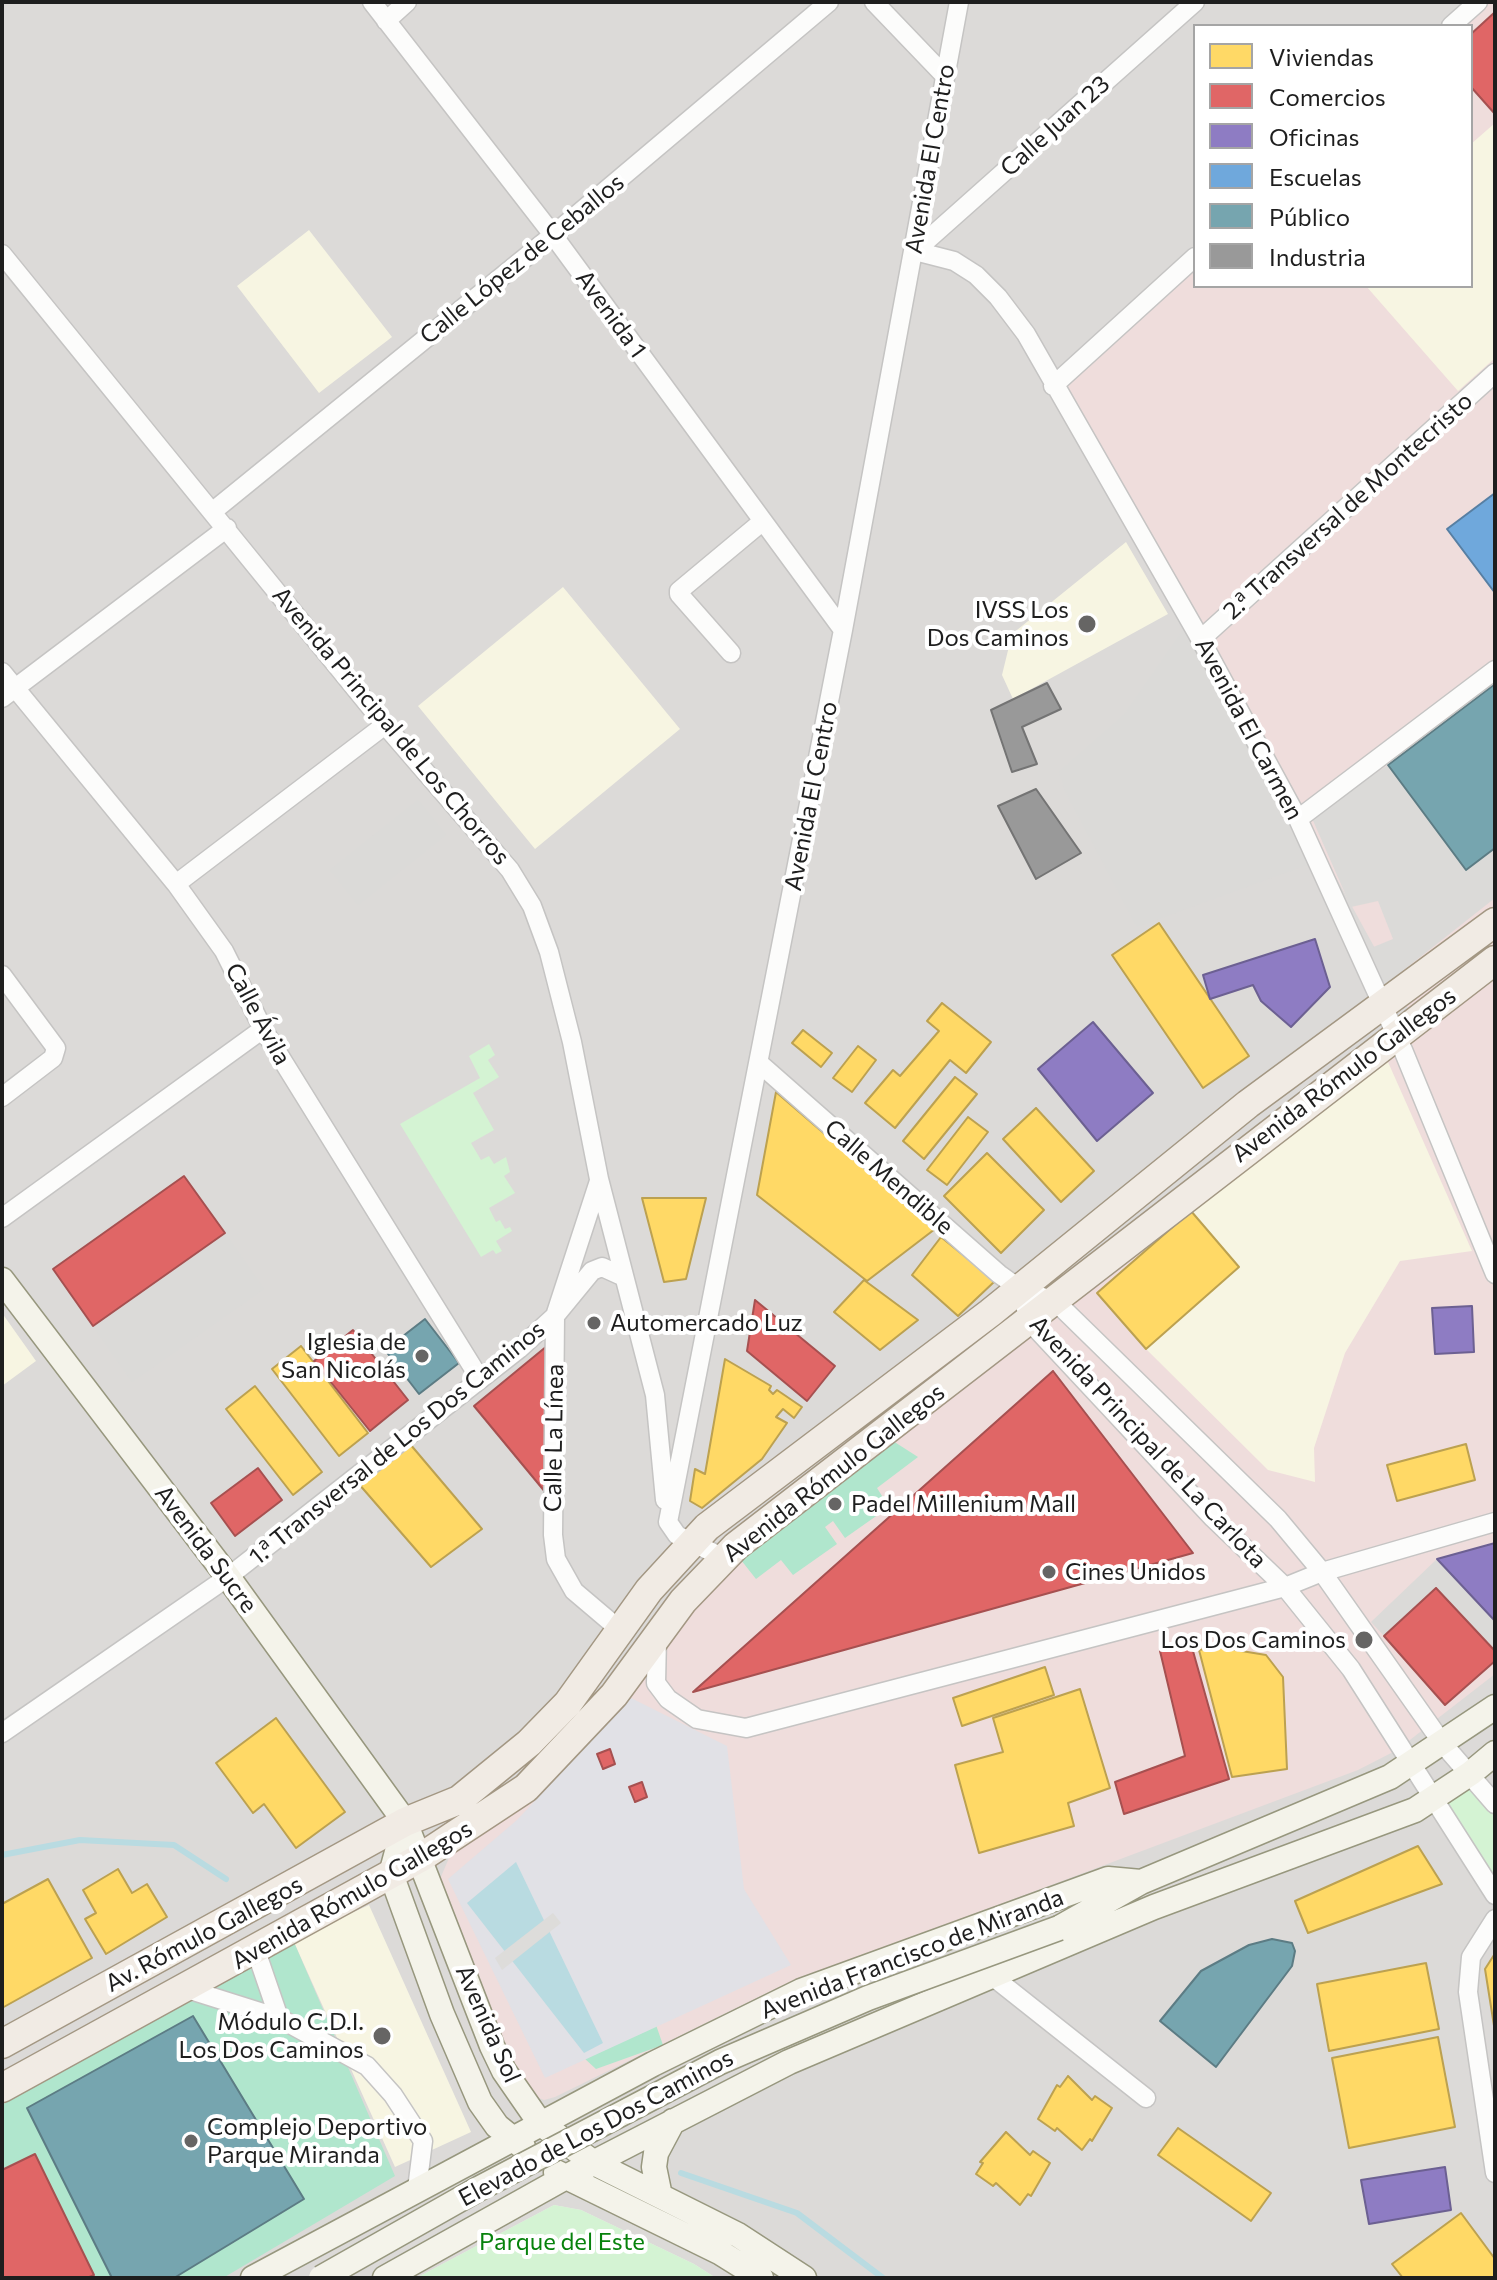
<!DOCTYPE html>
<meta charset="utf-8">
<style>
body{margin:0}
#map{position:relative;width:1497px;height:2280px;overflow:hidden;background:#edeae7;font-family:Commissioner,sans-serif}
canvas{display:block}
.frame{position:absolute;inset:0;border:4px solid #1e1e1e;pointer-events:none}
.legend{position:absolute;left:1193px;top:24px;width:280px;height:264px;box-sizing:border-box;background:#fff;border:2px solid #a5a5a5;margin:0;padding:10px 14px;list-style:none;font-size:24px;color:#1e1e1e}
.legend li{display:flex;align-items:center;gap:16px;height:40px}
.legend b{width:40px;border:2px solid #a5a5a5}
</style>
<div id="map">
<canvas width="1497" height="2280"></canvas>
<div class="frame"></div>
<ul class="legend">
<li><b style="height:22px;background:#ffd966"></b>Viviendas</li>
<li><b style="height:22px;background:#e06666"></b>Comercios</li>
<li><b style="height:22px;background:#8e7cc3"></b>Oficinas</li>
<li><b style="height:22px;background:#6fa8dc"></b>Escuelas</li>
<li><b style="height:22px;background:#76a5af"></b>Público</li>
<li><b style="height:22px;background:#999"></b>Industria</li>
</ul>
</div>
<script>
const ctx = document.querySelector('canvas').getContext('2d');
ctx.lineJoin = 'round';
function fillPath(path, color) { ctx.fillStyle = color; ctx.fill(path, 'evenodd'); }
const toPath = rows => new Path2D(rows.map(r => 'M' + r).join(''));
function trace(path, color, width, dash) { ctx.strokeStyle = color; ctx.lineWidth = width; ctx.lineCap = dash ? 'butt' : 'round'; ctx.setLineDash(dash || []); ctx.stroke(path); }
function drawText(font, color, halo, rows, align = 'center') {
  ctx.font = font + ' Commissioner,sans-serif'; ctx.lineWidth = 8; ctx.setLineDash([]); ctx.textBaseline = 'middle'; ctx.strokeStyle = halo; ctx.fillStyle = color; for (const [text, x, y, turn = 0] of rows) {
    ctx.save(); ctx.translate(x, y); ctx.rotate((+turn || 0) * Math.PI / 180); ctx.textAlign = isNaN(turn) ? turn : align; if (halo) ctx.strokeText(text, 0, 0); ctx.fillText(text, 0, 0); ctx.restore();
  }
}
const residential = toPath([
 [2,2,1485,2,1459,26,1195,26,1195,286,1471,286,1495,122,1495,2278,716,2278,694,2264,581,2210,554,2205,416,2278,2,2278]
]);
const commercial = toPath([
 [1485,2,1495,2,1495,1674,1397,1750,1358,1770,779,1987,555,2097,544,2100,531,2095,509,2057,442,1890,440,1879,449,1858,732,1558,1091,1290,1416,1023,1063,380,1195,265,1195,286,1471,286,1471,26,1459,26]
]);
const education = toPath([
 [1495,123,1495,358,1458,391,1366,286,1471,286,1471,144],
 [309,230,392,337,319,393,237,286],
 [1126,542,1168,614,1013,699,1002,675,1012,634],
 [563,587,680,729,535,849,418,706],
 [1388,1062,1472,1251,1400,1261,1345,1353,1314,1448,1315,1482,1268,1470,1146,1349,1239,1267,1191,1211],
 [2,1313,36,1361,2,1386],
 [369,1905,471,2132,395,2167,293,1940]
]);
const religious = toPath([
 [1186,626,1318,861,1137,927,1064,789,1059,772,1124,715],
 [1388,765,1466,869,1495,848,1495,898,1381,988,1366,950,1393,939,1378,901,1351,907,1311,816],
 [418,800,446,835,358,905,330,870],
 [225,1233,264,1289,132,1382,93,1326],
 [1437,1559,1495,1621,1495,1651,1436,1588,1384,1636,1371,1622]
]);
const park = toPath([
 [489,1044,495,1055,488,1060,499,1077,473,1093,494,1130,471,1143,481,1160,489,1156,494,1164,506,1157,510,1172,504,1176,515,1193,489,1208,496,1222,500,1220,505,1229,510,1227,512,1231,496,1241,502,1251,496,1254,493,1250,481,1257,400,1124,480,1078,469,1056],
 [1471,1773,1495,1804,1495,1895,1440,1811],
 [554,2205,581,2210,694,2264,716,2278,416,2278]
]);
const pitch = toPath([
 [893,1441,918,1457,877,1488,889,1507,845,1538,833,1521,825,1527,837,1544,793,1575,781,1560,756,1579,741,1560],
 [293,1940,395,2176,223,2278,2,2278,2,2105],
 [656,2025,663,2045,596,2069,584,2058]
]);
const plaza = toPath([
 [631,1698,727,1746,744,1889,791,1965,545,2078,448,1879,517,1820]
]);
const water = toPath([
 [516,1862,603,2043,584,2053,467,1903]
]);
const pier = toPath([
 [553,1913,561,1923,502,1970,495,1958]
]);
const homes = toPath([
 [1159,923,1249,1056,1203,1088,1112,955,1159,923],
 [942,1003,991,1042,966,1073,950,1060,895,1128,865,1103,893,1070,900,1076,939,1031,927,1021,942,1003],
 [803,1030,832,1053,821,1067,792,1043,803,1030],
 [858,1046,876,1060,852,1092,833,1078,858,1046],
 [955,1077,977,1094,924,1159,903,1141,955,1077],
 [776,1092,935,1229,867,1281,757,1195,776,1092],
 [1036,1108,1094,1171,1061,1202,1003,1139,1036,1108],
 [968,1117,988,1132,947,1185,927,1170,968,1117],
 [987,1153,1044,1210,1001,1253,944,1196,987,1153],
 [642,1198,706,1198,686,1279,664,1282,642,1198],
 [1191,1211,1239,1267,1146,1349,1097,1293,1191,1211],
 [941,1237,995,1281,958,1316,912,1275,941,1237],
 [864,1280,918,1320,880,1350,834,1312,864,1280],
 [301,1346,368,1433,339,1456,272,1369,301,1346],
 [725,1359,771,1386,769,1390,773,1394,777,1390,802,1407,794,1418,783,1409,776,1417,787,1423,762,1459,702,1508,690,1501,695,1469,705,1474,725,1359],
 [255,1386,322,1472,293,1495,226,1409,255,1386],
 [410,1444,482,1529,431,1567,358,1483,410,1444],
 [1466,1444,1475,1480,1397,1501,1387,1465,1466,1444],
 [1217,1647,1266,1655,1283,1677,1287,1769,1232,1777,1199,1650,1217,1647],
 [1045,1667,1054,1695,962,1726,953,1698,1045,1667],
 [1080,1689,1110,1788,1068,1803,1074,1826,979,1853,955,1765,1003,1752,993,1718,1080,1689],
 [276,1718,345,1812,296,1848,264,1804,253,1813,216,1763,276,1718],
 [1418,1846,1442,1884,1308,1933,1295,1901,1418,1846],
 [118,1869,132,1893,147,1884,167,1917,106,1954,85,1919,96,1913,83,1890,118,1869],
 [48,1879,92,1958,2,2008,2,1904,48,1879],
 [1494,1955,1495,1955,1495,2032,1485,1969,1494,1955],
 [1426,1963,1439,2029,1329,2051,1317,1984,1426,1963],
 [1438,2037,1455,2127,1349,2148,1332,2058,1438,2037],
 [1068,2076,1092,2100,1095,2096,1112,2108,1092,2141,1090,2139,1082,2150,1057,2128,1055,2131,1038,2119,1057,2085,1060,2087,1068,2076],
 [1178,2128,1271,2193,1251,2221,1158,2155,1178,2128],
 [1006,2132,1030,2155,1033,2151,1050,2163,1031,2196,1028,2194,1020,2205,996,2183,993,2186,976,2174,983,2163,980,2162,1006,2132],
 [1461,2213,1495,2259,1495,2278,1403,2278,1392,2264,1461,2213]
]);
const shops = toPath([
 [1495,12,1495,114,1471,87,1471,34,1495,12],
 [184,1176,225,1233,93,1326,53,1269,184,1176],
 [755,1300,835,1366,807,1401,747,1351,755,1300],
 [353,1330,408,1400,370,1431,314,1361,353,1330],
 [547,1346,546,1493,474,1406,547,1346],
 [1053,1371,1193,1553,693,1692,1053,1371],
 [258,1468,282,1500,235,1536,211,1503,258,1468],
 [1436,1588,1495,1651,1495,1661,1445,1705,1384,1636,1436,1588],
 [1191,1644,1229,1779,1124,1814,1115,1782,1185,1756,1160,1651,1191,1644],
 [610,1749,615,1764,603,1769,597,1754,610,1749],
 [642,1782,647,1797,635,1802,629,1787,642,1782],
 [35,2154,94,2275,87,2278,2,2278,2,2170,35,2154]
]);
const offices = toPath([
 [1315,939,1330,987,1291,1027,1261,1001,1253,985,1210,999,1203,975,1315,939],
 [1093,1022,1153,1093,1097,1141,1038,1069,1093,1022],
 [1472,1306,1474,1352,1435,1354,1432,1308,1472,1306],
 [1495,1543,1495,1621,1437,1559,1495,1543],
 [1445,2167,1451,2210,1369,2224,1361,2180,1445,2167]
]);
const schools = toPath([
 [1495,493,1495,593,1447,529,1495,493]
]);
const public = toPath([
 [1495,684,1495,848,1466,870,1388,765,1495,684],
 [425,1319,459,1363,419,1394,385,1350,425,1319],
 [1272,1939,1292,1943,1295,1951,1292,1966,1216,2067,1160,2021,1201,1971,1249,1945,1272,1939],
 [193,2016,304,2199,174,2278,112,2278,27,2108,193,2016]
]);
const industry = toPath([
 [1047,683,1061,709,1022,727,1037,764,1012,772,991,710,1047,683],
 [1036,789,1081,853,1036,879,998,806,1036,789]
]);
const stream = toPath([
 [2,1855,80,1840,174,1845,226,1879],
 [681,2173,797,2213,883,2278]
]);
const minor = toPath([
 [372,2,553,235,843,630],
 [874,2,945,76],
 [386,21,407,2],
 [1451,26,1478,2],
 [915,251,954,261,976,275,998,297,1026,334,1197,633,1298,819,1403,1050,1495,1274],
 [915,251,1195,2],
 [2,254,385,725,510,870,532,906,549,952,572,1042,599,1179,655,1395,665,1500],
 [1053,386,1195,257],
 [212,512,553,235,829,2],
 [1201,639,1495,373],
 [731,653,679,594,679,591,763,521],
 [2,672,176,884,224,951,263,1029,480,1379],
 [2,698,227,528],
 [1298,819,1495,670],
 [176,884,385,725],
 [2,975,56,1048,53,1058,2,1097],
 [759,1063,999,1274,1020,1289,1056,1302,1278,1519,1322,1572,1443,1744,1495,1804],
 [599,1181,555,1316,553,1535,556,1559,574,1591,620,1630],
 [2,1218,263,1029],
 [1020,1289,1030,1322,1213,1518,1285,1587,1351,1669,1495,1895],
 [724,1558,677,1535,668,1522,843,630,959,2],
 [657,1638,656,1683,668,1699,697,1719,746,1728,1285,1587,1322,1572,1495,1522],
 [2,1733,228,1577,519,1349,555,1316,592,1271,602,1267,624,1277],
 [1495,1919,1471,1957,1468,1992,1495,2173],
 [256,1951,279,2018],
 [992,1976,1146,2098],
 [187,1989,279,2018,367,2066,393,2095,423,2141,417,2189]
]);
const secondary = toPath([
 [2,1280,228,1577,405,1822,492,2046,504,2071,540,2123,594,2163,738,2235,804,2278],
 [405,1822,391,1874,442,2014,480,2102,497,2126,523,2147],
 [1059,1928,1141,1882,1390,1777,1495,1707],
 [556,2172,721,2253,761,2278],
 [660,2196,654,2167,656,2153,673,2121],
 [253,2278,653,2064,801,1991,1108,1879,1141,1882],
 [385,2278,564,2178,789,2062,1154,1907,1415,1810,1471,1773,1495,1753]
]);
const primary = toPath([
 [2,2044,405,1822,459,1800,529,1743,568,1703,649,1590,707,1527,990,1313,1248,1104,1495,922],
 [2,2088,420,1858,526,1788,614,1695,683,1601,736,1546,1495,960]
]);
const secondaryBridge = toPath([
 [321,2278,480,2188,720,2062,868,1998,1059,1928]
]);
const markers = [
 [1087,624,10,"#666564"],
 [594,1323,8,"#666564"],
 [422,1356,8,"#666564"],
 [835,1504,8,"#666564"],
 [1049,1572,8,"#666564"],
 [1364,1640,10,"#666564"],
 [382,2036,10,"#666564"],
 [191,2141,8,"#666564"]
];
const streetNames = [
 ["Calle Juan 23",1055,126,-42],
 ["Avenida El Centro",930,159,-80],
 ["Calle López de Ceballos",522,259,-39],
 ["Avenida 1",611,314,54],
 ["2.ª Transversal de Montecristo",1348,506,-42],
 ["Avenida Principal de Los Chorros",391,726,50],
 ["Avenida El Carmen",1249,729,62],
 ["Avenida El Centro",811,796,-79],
 ["Calle Ávila",258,1014,62],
 ["Avenida Rómulo Gallegos",1344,1075,-37],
 ["Calle Mendible",889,1177,41],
 ["Calle La Línea",554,1438,-89],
 ["Avenida Principal de La Carlota",1148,1442,47],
 ["1.ª Transversal de Los Dos Caminos",397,1443,-39],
 ["Avenida Rómulo Gallegos",834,1473,-38],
 ["Avenida Sucre",206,1549,53],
 ["Avenida Rómulo Gallegos",352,1895,-30],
 ["Av. Rómulo Gallegos",204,1934,-28],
 ["Avenida Francisco de Miranda",912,1954,-21],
 ["Avenida Sol",488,2024,66],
 ["Elevado de Los Dos Caminos",596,2128,-28]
];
const poiNames = [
 ["IVSS Los",1069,610],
 ["Dos Caminos",1069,638],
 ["Automercado Luz",610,1323,"left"],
 ["Iglesia de",406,1342],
 ["San Nicolás",406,1370],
 ["Padel Millenium Mall",851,1504,"left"],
 ["Cines Unidos",1065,1572,"left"],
 ["Los Dos Caminos",1346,1640],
 ["Módulo C.D.I.",364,2022],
 ["Los Dos Caminos",364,2050],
 ["Complejo Deportivo",207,2127,"left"],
 ["Parque Miranda",207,2155,"left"]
];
const parkNames = [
 ["Parque del Este",562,2242]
];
fillPath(residential, '#dcdad8');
fillPath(commercial, '#efdddc');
fillPath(education, '#f7f5e2');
fillPath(religious, '#dbdad8');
fillPath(park, '#d4f3d3');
fillPath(pitch, '#b0e6cd');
fillPath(plaza, '#e1e1e6');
fillPath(water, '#b9dbe1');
fillPath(pier, '#dddcda');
fillPath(homes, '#ffd966');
trace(homes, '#bca150', 2);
fillPath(shops, '#e06666');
trace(shops, '#a65050', 2);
fillPath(offices, '#8e7cc3');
trace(offices, '#6c6092', 2);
fillPath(schools, '#6fa8dc');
trace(schools, '#577fa3', 2);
fillPath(public, '#76a5af');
trace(public, '#5c7c84', 2);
fillPath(industry, '#999');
trace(industry, '#747474', 2);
trace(stream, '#b9dbe1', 6);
trace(minor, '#c5c4c3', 21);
trace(secondary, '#97977e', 27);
trace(primary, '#a39783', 31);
trace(minor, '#fcfcfb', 18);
trace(secondary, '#f4f3ea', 24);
trace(primary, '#f1ebe4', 28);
trace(secondaryBridge, '#97977e', 27, []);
trace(secondaryBridge, '#f4f3ea', 24);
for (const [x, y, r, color] of markers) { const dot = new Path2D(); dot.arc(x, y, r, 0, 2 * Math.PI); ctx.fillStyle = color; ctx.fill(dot); trace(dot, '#fff', 3); }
drawText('24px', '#1e1e1e', '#fff', streetNames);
drawText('24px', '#1e1e1e', '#fff', poiNames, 'right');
drawText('24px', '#07820c', '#fff', parkNames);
</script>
